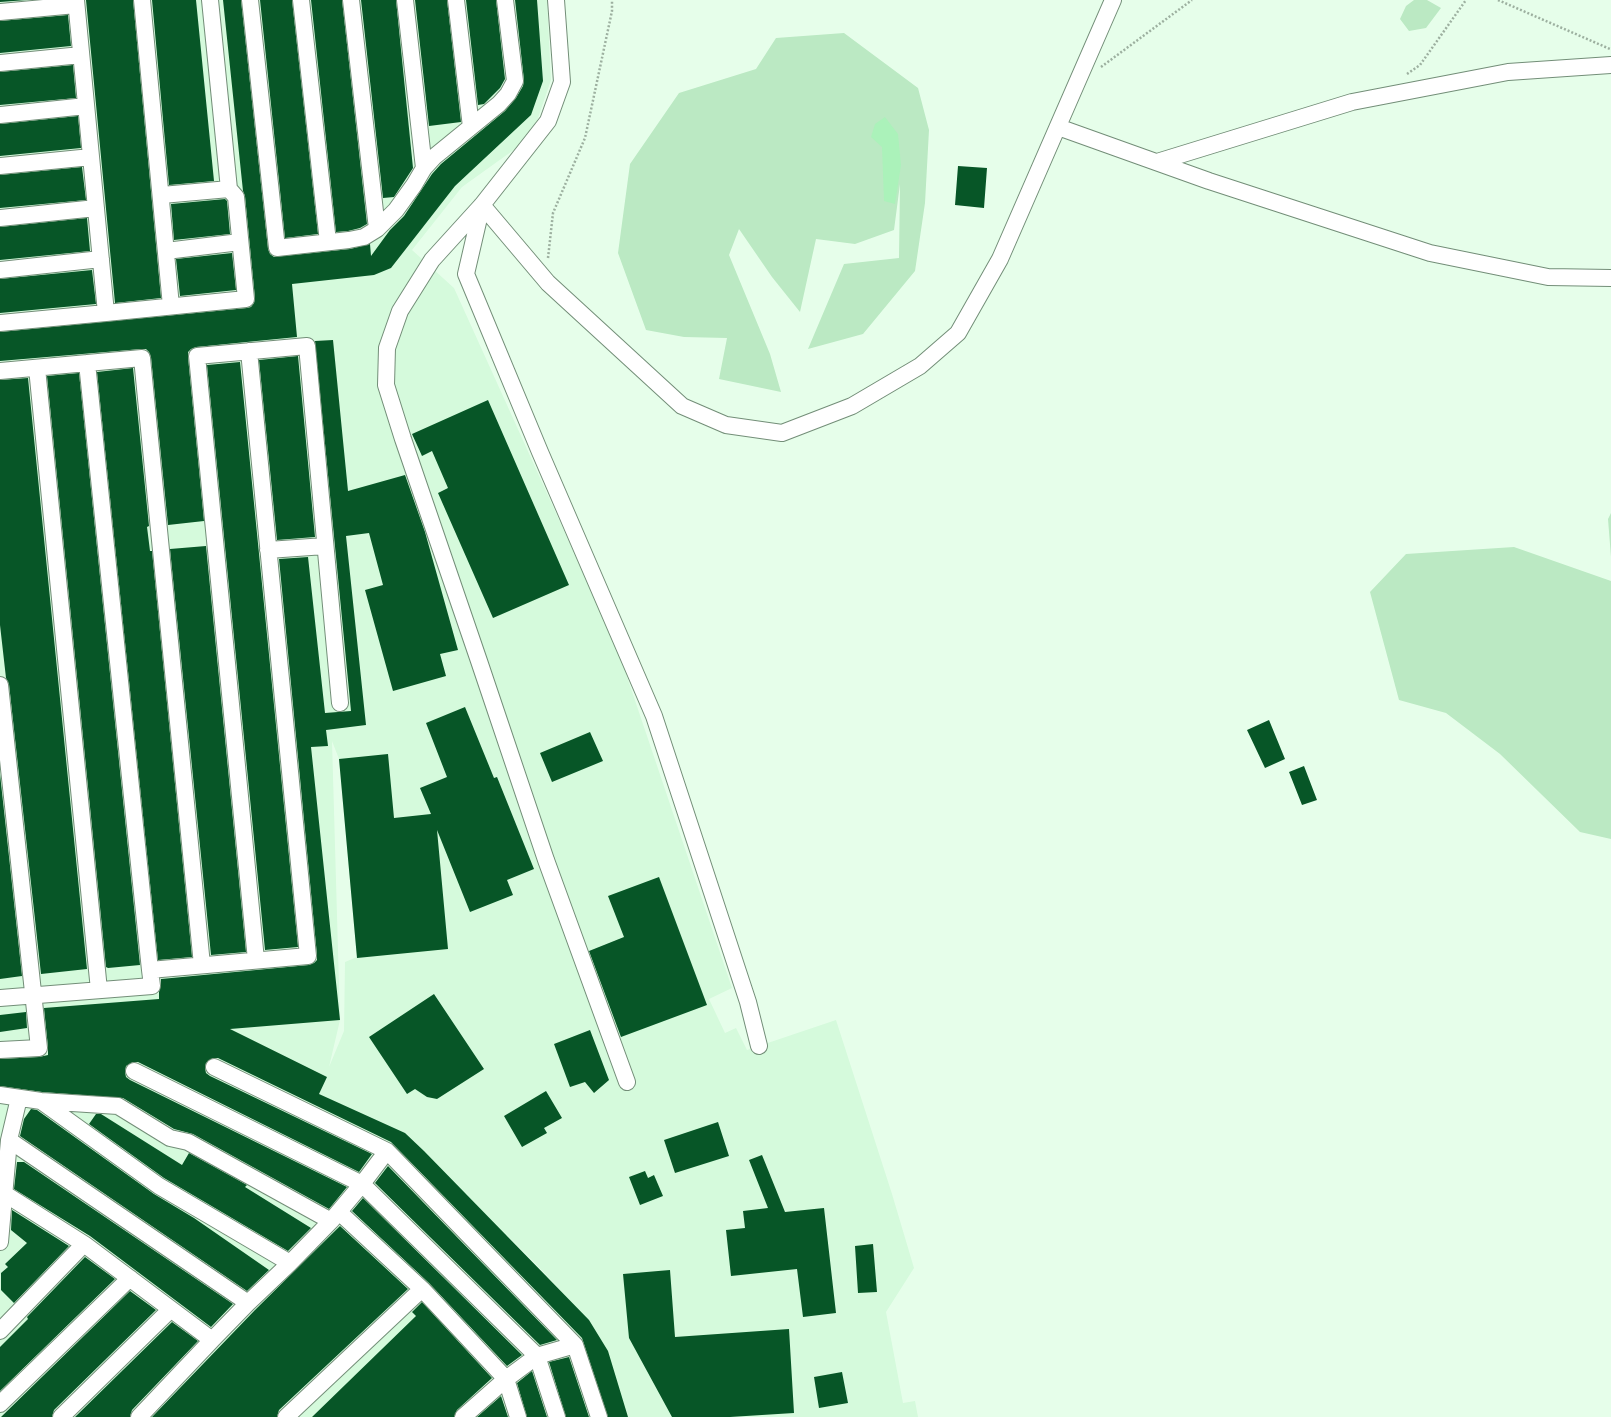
<!DOCTYPE html>
<style>
body{margin:0}
canvas{display:block;background:#e6feea}
</style>
<canvas width="1611" height="1417"></canvas>
<script>
const ctx = document.querySelector('canvas').getContext('2d');
ctx.lineJoin = 'round';
function fillPath(path, color) { ctx.fillStyle = color; ctx.fill(path, 'evenodd'); }
const toPath = rows => new Path2D(rows.map(r => 'M' + r).join(''));
function trace(path, color, width, dash) { ctx.strokeStyle = color; ctx.lineWidth = width; ctx.lineCap = dash ? 'butt' : 'round'; ctx.setLineDash(dash || []); ctx.stroke(path); }
const built = toPath([
 [0,0,547,0,551,80,537,121,515,149,462,187,412,250,454,288,618,650,732,988,709,999,725,1033,736,1028,747,1050,836,1020,892,1194,914,1268,886,1312,903,1403,915,1401,918,1417,0,1417],
 [332,741,339,759,357,957,345,962,344,1031,329,1067,340,1020],
 [465,1194,533,1261,562,1292]
]);
const green = toPath([
 [1414,0,1427,0,1441,8,1426,28,1409,31,1400,19,1406,6],
 [844,33,918,88,929,130,925,203,915,271,863,334,808,349,844,264,899,258,900,184,894,230,855,244,816,239,800,312,772,277,739,229,729,255,770,354,781,392,719,379,727,338,684,337,646,330,618,253,630,164,679,93,756,69,776,38],
 [1611,513,1611,557,1608,519],
 [1514,547,1611,581,1611,839,1580,832,1500,754,1446,713,1399,700,1370,592,1406,554]
]);
const water = toPath([
 [885,117,898,134,901,165,895,204,884,201,882,147,871,137,875,124]
]);
const building = toPath([
 [0,0,27,0,0,2],
 [86,0,133,0,161,298,115,303],
 [152,0,196,0,214,181,169,185],
 [223,0,241,0,268,249,270,254,274,257,350,249,370,244,371,256,390,230,404,216,432,174,441,164,505,111,516,98,523,86,524,80,515,0,537,0,543,81,531,115,455,186,391,268,374,275,292,284,297,337,196,347,191,349,188,352,188,357,204,521,168,525,151,357,149,352,146,349,141,349,0,361,0,332,247,308,251,307,254,303,255,298,245,196,243,191],
 [260,0,292,0,318,234,285,238],
 [311,0,342,0,367,224,360,228,348,231,336,232],
 [361,0,396,0,413,168,394,197,383,198],
 [415,0,447,0,461,122,429,126],
 [466,0,496,0,505,79,500,88,484,104,478,105],
 [68,15,71,46,0,53,0,21],
 [73,65,76,98,0,105,0,72],
 [78,116,81,148,0,156,0,124],
 [958,166,987,168,984,208,955,205],
 [82,167,86,200,0,208,0,175],
 [225,199,227,201,230,234,174,240,171,204],
 [87,218,90,251,0,260,0,227],
 [232,253,236,290,180,296,176,259],
 [92,270,96,304,0,313,0,279],
 [333,340,348,491,405,475,425,532,458,650,440,654,446,676,393,691,365,590,383,585,369,533,346,536,366,725,326,730,328,746,311,747,340,1020,230,1029,327,1077,319,1094,405,1133,424,1151,589,1320,608,1351,628,1417,608,1417,582,1338,391,1142,218,1058,213,1058,206,1063,205,1068,206,1073,210,1076,372,1154,359,1172,138,1062,133,1062,126,1066,125,1072,126,1077,130,1080,347,1187,329,1209,193,1134,174,1129,123,1098,42,1092,0,1086,0,1059,39,1057,48,1055,48,1047,44,1008,159,999,159,992,161,985,161,979,309,965,314,963,317,960,317,955,279,559,308,557,325,713,351,711,315,341],
 [298,356,315,537,277,540,259,360],
 [240,362,298,947,265,950,207,365],
 [133,368,149,526,147,527,150,551,152,551,192,957,158,960,97,372],
 [79,373,140,965,108,968,106,967,47,376],
 [28,378,87,969,41,974,9,684,6,678,0,625,0,380],
 [488,400,569,585,493,618,438,493,448,488,432,451,422,456,412,434],
 [206,546,246,952,211,955,170,549],
 [465,707,494,778,497,777,534,869,507,880,513,895,470,912,437,830,448,949,357,958,339,759,388,754,394,818,431,814,420,788,447,777,426,723],
 [1269,720,1285,759,1265,768,1247,730],
 [590,732,603,761,552,782,540,753],
 [1304,766,1317,800,1302,805,1289,772],
 [0,774,22,976,0,979],
 [659,877,707,1005,621,1037,589,951,624,937,608,896],
 [434,994,484,1069,437,1099,427,1097,415,1089,407,1094,369,1037],
 [26,1012,27,1028,0,1032,0,1015],
 [590,1030,609,1080,594,1093,585,1082,570,1087,554,1044],
 [546,1091,562,1118,544,1128,547,1133,522,1147,504,1116],
 [31,1109,37,1110,154,1194,194,1218,269,1270,247,1291,20,1136,24,1119],
 [96,1114,101,1114,182,1165,189,1153,247,1185,245,1187,311,1228,288,1251,164,1178,89,1124],
 [718,1122,729,1156,675,1173,664,1140],
 [762,1155,785,1212,824,1208,836,1313,803,1317,797,1269,731,1276,726,1230,745,1228,743,1211,768,1208,749,1160],
 [17,1162,24,1162,233,1304,211,1327,90,1236,14,1189],
 [388,1166,557,1340,540,1345,375,1183],
 [645,1171,648,1178,654,1175,663,1196,640,1205,629,1177],
 [363,1198,522,1355,507,1366,429,1283,352,1211],
 [12,1210,69,1246,14,1303,1,1290,1,1273,8,1267,5,1264,27,1243,11,1230],
 [340,1226,408,1289,279,1410,277,1417,152,1417,255,1310],
 [873,1244,877,1292,858,1293,855,1246],
 [85,1257,115,1279,0,1391,0,1347,28,1319,27,1317],
 [670,1270,675,1337,789,1329,794,1413,730,1417,672,1417,629,1338,623,1274],
 [130,1291,156,1310,54,1410,52,1417,1,1417],
 [422,1302,492,1378,457,1410,454,1417,312,1417,416,1316,412,1312],
 [172,1322,198,1341,132,1410,130,1417,75,1417],
 [569,1357,589,1417,566,1417,549,1362],
 [532,1371,547,1417,527,1417,517,1383],
 [842,1372,848,1403,819,1408,814,1377],
 [501,1396,508,1417,477,1417]
]);
const path = toPath([
 [1498,0,1610,49],
 [1101,67,1192,0],
 [1407,74,1420,65,1466,0],
 [548,258,553,213,585,138,612,11,612,0]
]);
const minor = toPath([
 [142,0,171,306],
 [210,0,229,189],
 [250,0,277,248,349,240,364,237,377,229,396,210,414,185,424,168,434,157,499,104,508,94,515,81,505,0],
 [301,0,328,242],
 [351,0,377,229],
 [405,0,424,168],
 [456,0,471,127],
 [556,0,562,82,548,121,482,205,432,260,400,311,387,348,386,385,403,439,479,661,546,860,627,1082],
 [0,12,76,5],
 [0,63,81,55],
 [0,115,86,106],
 [1058,127,1209,181,1430,253,1548,277,1611,278],
 [1157,162,1352,102,1508,72,1611,65],
 [0,166,91,157],
 [0,218,96,208],
 [166,251,240,242],
 [0,270,101,259],
 [106,313,246,299,236,197,229,189,162,195],
 [0,323,106,313,76,0],
 [87,363,150,970],
 [37,368,99,990],
 [0,371,142,358,202,965],
 [268,550,325,546],
 [0,685,39,1048,0,1050],
 [256,960,197,356,307,346,340,703],
 [0,998,152,986,150,970,308,956,249,351],
 [759,1046,748,1002,654,716,540,452,466,274,482,205,548,283,682,406,726,425,782,433,852,406,920,366,958,333,1000,259,1113,0],
 [214,1067,387,1151,575,1345,599,1417],
 [134,1071,362,1184,387,1151],
 [0,1095,41,1101,118,1106,170,1138,188,1142,331,1221,362,1184,537,1356,557,1417],
 [19,1098,9,1140,248,1303,290,1263],
 [41,1101,159,1186,290,1263,331,1221],
 [339,1212,422,1289,506,1379,518,1417],
 [0,1242,9,1140],
 [84,1244,212,1340,248,1303],
 [0,1331,84,1244,5,1194],
 [0,1404,130,1278],
 [61,1417,171,1309],
 [139,1417,212,1340],
 [286,1417,422,1289],
 [463,1417,506,1379,537,1356,575,1345]
]);
fillPath(built, '#d5fadc');
fillPath(green, '#bbe9c3');
fillPath(water, '#abf2ba');
fillPath(building, '#075627');
trace(minor, '#738e78', 18);
trace(path, '#9db0a0', 2.5, [2, 2]);
trace(minor, '#fff', 16);
</script>
